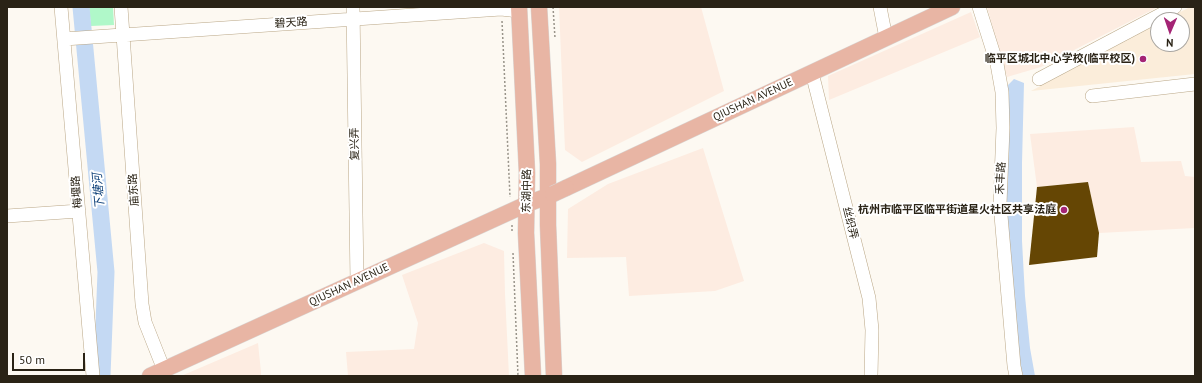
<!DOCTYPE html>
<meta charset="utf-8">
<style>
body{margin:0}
#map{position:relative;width:1202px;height:383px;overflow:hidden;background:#fdf9f2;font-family:"PT Sans",sans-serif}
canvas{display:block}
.frame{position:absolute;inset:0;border:8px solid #2a2316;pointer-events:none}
.north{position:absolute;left:1150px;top:12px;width:40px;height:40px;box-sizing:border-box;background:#fff;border:1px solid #aaa7a2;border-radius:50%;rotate:182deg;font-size:11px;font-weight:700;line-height:16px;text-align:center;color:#2a2316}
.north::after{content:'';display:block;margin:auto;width:14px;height:18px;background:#a42475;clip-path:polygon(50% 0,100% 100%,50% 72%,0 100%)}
.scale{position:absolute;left:12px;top:353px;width:73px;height:18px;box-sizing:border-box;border:2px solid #2a2316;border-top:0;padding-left:5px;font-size:12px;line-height:14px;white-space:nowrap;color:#2a2316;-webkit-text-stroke:3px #fff;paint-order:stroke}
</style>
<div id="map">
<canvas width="1202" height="383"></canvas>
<div class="frame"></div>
<div class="north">N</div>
<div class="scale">50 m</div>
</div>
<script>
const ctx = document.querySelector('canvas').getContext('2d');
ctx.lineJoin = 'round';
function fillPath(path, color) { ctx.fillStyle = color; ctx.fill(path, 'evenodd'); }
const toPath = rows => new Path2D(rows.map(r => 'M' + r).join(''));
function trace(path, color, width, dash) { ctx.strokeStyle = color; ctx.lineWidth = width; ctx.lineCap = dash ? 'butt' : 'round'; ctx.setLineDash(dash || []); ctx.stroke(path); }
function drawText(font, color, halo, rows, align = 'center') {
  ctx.font = font + ' "PT Sans","Noto Sans SC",sans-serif'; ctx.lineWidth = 4; ctx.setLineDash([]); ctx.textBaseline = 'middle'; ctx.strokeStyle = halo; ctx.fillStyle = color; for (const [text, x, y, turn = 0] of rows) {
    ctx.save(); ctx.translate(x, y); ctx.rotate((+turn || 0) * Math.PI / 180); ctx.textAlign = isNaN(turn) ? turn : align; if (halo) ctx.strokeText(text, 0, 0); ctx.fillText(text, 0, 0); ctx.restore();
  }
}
const commercial = toPath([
 [559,7,701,7,724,91,582,162,565,150],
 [987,7,1158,7,1041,67,1007,77],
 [971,12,980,37,829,100,828,76],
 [1134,127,1141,162,1181,161,1185,176,1195,177,1195,228,1099,233,1088,182,1037,187,1030,134],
 [703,148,744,281,715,291,629,296,626,257,567,258,568,209,608,184],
 [484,243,504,251,505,294,509,376,348,376,346,352,414,349,418,323,402,275],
 [258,343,261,372,261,376,181,376]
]);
const education = toPath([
 [1190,7,1195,7,1195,74,1031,91,1158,24,1158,44,1182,44,1182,20,1165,20]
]);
const green = toPath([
 [89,7,113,7,114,25,91,26]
]);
const water = toPath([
 [1014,79,1024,83,1022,163,1022,241,1025,296,1030,348,1035,376,1021,376,1004,240,1007,86]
]);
const river = toPath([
 [81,7,106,272,102,376]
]);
const building = toPath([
 [1088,182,1099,233,1097,257,1029,265,1037,187]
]);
const path = toPath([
 [553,7,555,38],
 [502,21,510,197],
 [512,225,512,233],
 [513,253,518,376]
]);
const minor = toPath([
 [61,7,93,376],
 [121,7,142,304,145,322,164,370],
 [353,7,357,282],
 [880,7,886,38],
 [979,7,997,64,1002,92,1003,128,1000,204,1014,366,1016,376],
 [64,39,501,9,519,11],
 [812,73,869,298,872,330,871,376],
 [1039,79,1175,7],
 [1092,96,1195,84],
 [7,216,79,211]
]);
const major = toPath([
 [519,7,527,173,526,233,533,376],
 [539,7,548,164,548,225,554,376],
 [566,188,952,7],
 [150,376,527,204,553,194]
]);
const majorBridge = toPath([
 [553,194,566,188]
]);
const markers = [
 [1143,59,4,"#a42475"],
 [1064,210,4,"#a42475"]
];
const streetNames = [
 ["碧天路",291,23,-4],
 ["QIUSHAN AVENUE",753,100,-25],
 ["复兴弄",355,144,-91],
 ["禾丰路",1001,178,-87],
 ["庙东路",134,190,-94],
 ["东湖中路",527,191,-89],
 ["梅堰路",77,192,-95],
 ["丝织弄",850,223,76],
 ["QIUSHAN AVENUE",349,285,-25]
];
const poiNames = [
 ["临平区城北中心学校(临平校区)",1135,59],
 ["杭州市临平区临平街道星火社区共享法庭",1056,210]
];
const waterNames = [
 ["下塘河",99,191,-95]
];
fillPath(commercial, '#fdece1');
fillPath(education, '#fbedda');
fillPath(green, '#b0f8c9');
fillPath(water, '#c4d9f3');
trace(river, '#c4d9f3', 17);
fillPath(building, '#654604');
trace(minor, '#baa787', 14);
trace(major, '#d9d7d5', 17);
trace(path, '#99948a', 1.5, [2, 2]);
trace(minor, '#fff', 13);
trace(major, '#e8b5a4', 16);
trace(majorBridge, '#d9d7d5', 17, []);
trace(majorBridge, '#e8b5a4', 16);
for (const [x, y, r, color] of markers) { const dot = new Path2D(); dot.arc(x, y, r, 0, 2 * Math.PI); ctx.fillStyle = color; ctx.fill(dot); trace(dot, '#fff', 1.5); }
drawText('11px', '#2a2316', '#fff', streetNames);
drawText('bold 11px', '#2a2316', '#fff', poiNames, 'right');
drawText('italic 12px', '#0f4179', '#fff', waterNames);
</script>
